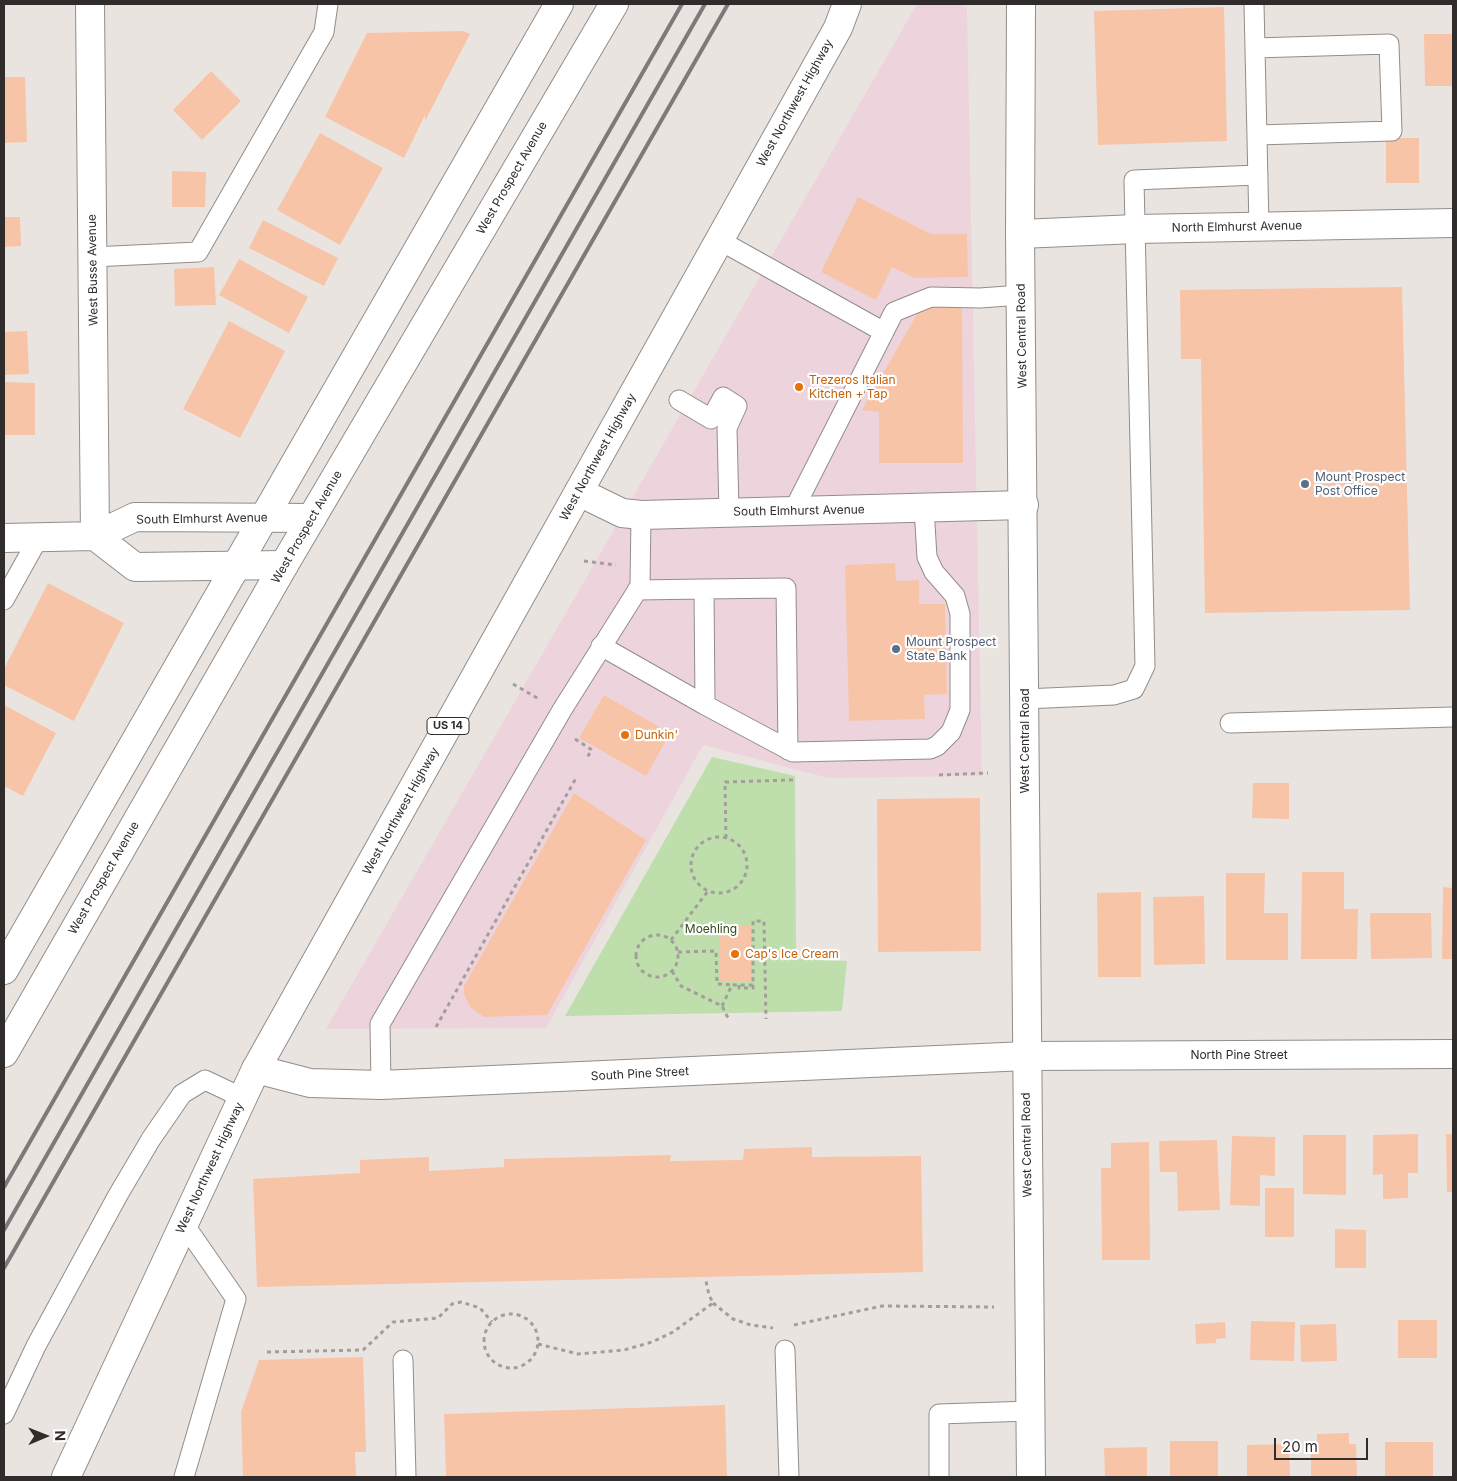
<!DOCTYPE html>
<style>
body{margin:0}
#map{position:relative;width:1457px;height:1481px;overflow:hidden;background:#eae4e1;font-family:Inter,sans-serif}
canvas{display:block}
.frame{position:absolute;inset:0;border:5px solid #2f2c2b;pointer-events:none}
.north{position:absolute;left:20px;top:1411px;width:50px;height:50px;-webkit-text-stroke:4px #fff;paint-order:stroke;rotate:89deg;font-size:14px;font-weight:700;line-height:20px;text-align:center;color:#2f2c2b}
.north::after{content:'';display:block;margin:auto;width:18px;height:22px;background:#2f2c2b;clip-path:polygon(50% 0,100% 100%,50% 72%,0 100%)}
.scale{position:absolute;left:1274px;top:1438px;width:94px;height:22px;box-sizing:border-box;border:2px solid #2f2c2b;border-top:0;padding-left:6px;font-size:15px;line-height:18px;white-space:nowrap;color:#2f2c2b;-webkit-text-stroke:4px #fff;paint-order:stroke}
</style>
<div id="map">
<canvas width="1457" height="1481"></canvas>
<div class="frame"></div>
<div class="north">N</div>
<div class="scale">20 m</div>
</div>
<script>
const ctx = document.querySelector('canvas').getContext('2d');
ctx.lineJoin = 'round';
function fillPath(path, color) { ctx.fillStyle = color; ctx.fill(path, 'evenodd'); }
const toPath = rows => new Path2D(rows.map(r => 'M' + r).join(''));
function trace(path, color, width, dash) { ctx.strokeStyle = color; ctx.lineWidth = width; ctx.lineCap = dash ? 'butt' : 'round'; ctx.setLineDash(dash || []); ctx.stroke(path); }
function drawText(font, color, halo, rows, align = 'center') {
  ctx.font = font + ' Inter,sans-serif'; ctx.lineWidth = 4.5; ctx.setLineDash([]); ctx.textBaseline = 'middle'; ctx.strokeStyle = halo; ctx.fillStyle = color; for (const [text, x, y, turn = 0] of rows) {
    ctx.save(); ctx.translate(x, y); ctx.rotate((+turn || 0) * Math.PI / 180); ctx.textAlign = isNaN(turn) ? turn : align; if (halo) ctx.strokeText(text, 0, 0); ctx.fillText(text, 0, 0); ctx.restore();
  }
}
const commercial = toPath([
 [917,4,962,4,967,8,982,776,828,778,703,745,546,1028,326,1029]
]);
const green = toPath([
 [712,757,795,776,796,959,847,961,842,1011,565,1016]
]);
const building = toPath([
 [1224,7,1227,141,1098,145,1094,11],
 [463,31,470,34,425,121,425,115,404,158,325,117,367,33],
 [1424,34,1453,34,1453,86,1425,86],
 [211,71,241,101,202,140,173,110],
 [4,77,25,77,27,142,4,143],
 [320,133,383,168,340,245,277,210],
 [1386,138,1419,138,1419,183,1386,183],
 [172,171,206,172,205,207,172,207],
 [858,197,931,234,967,234,968,277,914,278,892,267,876,300,821,272],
 [4,217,20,217,21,246,4,247],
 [263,220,338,258,324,286,249,248],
 [239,259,308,297,289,333,219,295],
 [214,267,216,305,175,306,174,269],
 [1402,287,1410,610,1205,613,1201,359,1181,359,1180,290],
 [921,307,962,307,963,463,879,463,879,412,862,410],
 [229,321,285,351,240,438,183,409],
 [27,331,29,374,4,375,4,332],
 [4,382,35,383,35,435,4,435],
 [895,563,896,581,919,580,919,604,945,604,947,694,924,695,925,719,849,721,845,565],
 [48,583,124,623,74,721,4,685,4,669],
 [604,695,670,733,646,776,579,738],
 [4,705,56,733,23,796,4,786],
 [1253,783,1289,783,1289,819,1252,818],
 [574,793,646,840,547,1015,484,1017,470,1007,464,994,464,986],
 [980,798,981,951,878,952,877,799],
 [1302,872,1344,872,1344,909,1358,909,1357,959,1301,959],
 [1226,873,1265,873,1264,913,1288,913,1288,960,1226,960],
 [1443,887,1453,888,1453,959,1442,959],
 [1141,892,1141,977,1098,977,1097,893],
 [1204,896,1205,964,1154,965,1153,897],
 [1370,913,1431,913,1432,958,1371,959],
 [720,926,751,926,751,982,720,981],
 [1418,1134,1418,1173,1408,1173,1408,1198,1383,1199,1383,1174,1373,1175,1373,1135],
 [1446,1134,1453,1134,1453,1192,1447,1192],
 [1303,1135,1346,1135,1346,1195,1303,1194],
 [1232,1136,1275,1137,1275,1176,1260,1175,1260,1206,1230,1205],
 [1217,1140,1220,1210,1178,1211,1177,1172,1160,1172,1159,1141],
 [1149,1142,1150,1260,1102,1260,1101,1168,1111,1168,1111,1143],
 [812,1147,812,1157,921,1156,923,1272,257,1287,253,1179,360,1173,360,1160,429,1157,429,1171,504,1167,504,1159,671,1155,670,1161,743,1160,744,1149],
 [1265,1188,1294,1188,1294,1237,1265,1237],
 [1335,1229,1366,1230,1366,1268,1335,1268],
 [1398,1320,1437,1320,1437,1358,1398,1358],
 [1251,1321,1295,1322,1294,1361,1250,1360],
 [1225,1322,1226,1338,1216,1339,1216,1343,1196,1344,1195,1324],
 [1336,1324,1337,1361,1301,1362,1300,1325],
 [363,1357,366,1452,355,1452,356,1477,243,1477,241,1412,259,1360],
 [725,1405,727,1477,446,1477,444,1414],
 [1349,1433,1349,1444,1356,1444,1357,1477,1311,1477,1311,1445,1317,1444,1317,1434],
 [1170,1441,1218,1441,1218,1477,1170,1477],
 [1385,1442,1433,1442,1433,1477,1385,1477],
 [1289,1444,1290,1477,1247,1477,1247,1445],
 [1147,1447,1147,1477,1105,1477,1104,1448]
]);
const path = toPath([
 [584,561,616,565],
 [513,684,539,699],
 [575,739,592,750,586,759],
 [939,775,988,773],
 '691 865a28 28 0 1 1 56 0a28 28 0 1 1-56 0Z',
 [726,838,725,782,793,780],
 '636 956a21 21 0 1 1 42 0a21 21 0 1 1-42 0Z',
 [671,940,708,891],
 [678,952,716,951,717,984,732,985],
 [672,971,681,986,722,1006,729,1020],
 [739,985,739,988,753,988,753,985],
 [722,1006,732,985,753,985,753,921,764,921,766,1019],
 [436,1027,576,778],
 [713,1303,733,1319,751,1325,773,1328],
 '484 1341a27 27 0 1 1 54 0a27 27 0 1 1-54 0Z',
 [794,1325,882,1306,994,1307],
 [538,1344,578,1354,624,1350,652,1342,673,1332,713,1303,709,1295,706,1281],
 [267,1352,363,1350,393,1322,438,1318,452,1304,461,1302,480,1308,492,1322]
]);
const lane = toPath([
 [1254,4,1259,227],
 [1255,48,1389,44,1392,131,1257,135],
 [719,240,884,332],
 [92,257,198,252,324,32,328,4],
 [679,400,711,419,723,397,737,406,727,428,729,512],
 [793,511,894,312,931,297,980,298,1021,295],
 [637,590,704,589],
 [4,600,39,537],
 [601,646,705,705,793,752,930,749,937,746,951,732,960,710,960,614,955,596,934,572,927,557,924,508],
 [1025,699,1114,695,1134,689,1145,666,1134,180,1258,175],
 [705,705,704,589,786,588,788,750],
 [1230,723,1453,717],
 [381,1085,380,1024,562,710,640,586,641,515],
 [785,1350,789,1477],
 [403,1360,406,1477],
 [4,1414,36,1346,118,1195,151,1139,182,1094,205,1080,243,1098],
 [184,1477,236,1299,184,1224],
 [939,1477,939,1414,1030,1411]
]);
const street = toPath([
 [90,4,95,536],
 [1020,234,1136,229,1453,223],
 [579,492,622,513,641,515,1024,505],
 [95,536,135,567,284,565],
 [4,538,95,536,135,517,312,518],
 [256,1069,310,1083,381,1085,1026,1056,1453,1054]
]);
const secondary = toPath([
 [1021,4,1020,234,1031,1477],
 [4,970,559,4],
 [4,1053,284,565,614,4]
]);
const primary = toPath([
 [66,1477,256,1069,838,28,847,4]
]);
const rail = toPath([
 [4,1187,682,4],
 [4,1230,705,4],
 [4,1268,728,4]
]);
const markers = [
 [799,387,5,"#e8710a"],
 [1305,484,5,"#5c6f8a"],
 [896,649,5,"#5c6f8a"],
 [625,735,5,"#e8710a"],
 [735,954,5,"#e8710a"]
];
const shields = [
 [448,726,42]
];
const shieldNames = [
 ["US 14",448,726]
];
const streetNames = [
 ["West Northwest Highway",795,103,-61],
 ["West Prospect Avenue",512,178,-60],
 ["North Elmhurst Avenue",1237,227,-1],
 ["West Busse Avenue",93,270,-91],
 ["West Central Road",1022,336,-91],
 ["West Northwest Highway",598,457,-61],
 ["South Elmhurst Avenue",799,511,-1],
 ["South Elmhurst Avenue",202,519,-1],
 ["West Prospect Avenue",307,527,-60],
 ["West Central Road",1025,741,-90],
 ["West Northwest Highway",401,811,-61],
 ["West Prospect Avenue",104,878,-60],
 ["North Pine Street",1239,1055],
 ["South Pine Street",640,1074,-3],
 ["West Central Road",1027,1145,-91],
 ["West Northwest Highway",210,1168,-65]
];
const foodNames = [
 ["Trezeros Italian",809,380],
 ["Kitchen + Tap",809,394],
 ["Dunkin'",635,735],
 ["Cap's Ice Cream",745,954]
];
const serviceNames = [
 ["Mount Prospect",1315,477],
 ["Post Office",1315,491],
 ["Mount Prospect",906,642],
 ["State Bank",906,656]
];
const parkNames = [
 ["Moehling",711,929]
];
fillPath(commercial, '#edd4dc');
fillPath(green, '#bedeab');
fillPath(building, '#f8c4a8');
trace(lane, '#938d8a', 21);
trace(street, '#938d8a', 30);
trace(secondary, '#938d8a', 30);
trace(primary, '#938d8a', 30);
trace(path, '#a39e9b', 3, [4, 4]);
trace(lane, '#fff', 19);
trace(street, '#fff', 28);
trace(secondary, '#fff', 28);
trace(primary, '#fff', 28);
trace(rail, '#7f7a79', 4);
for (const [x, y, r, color] of markers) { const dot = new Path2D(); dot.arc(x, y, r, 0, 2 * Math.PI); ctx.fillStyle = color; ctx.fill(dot); trace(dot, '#fff', 2); }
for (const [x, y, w] of shields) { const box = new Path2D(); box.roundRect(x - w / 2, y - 8.5, w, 17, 4); ctx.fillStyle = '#fff'; ctx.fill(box); trace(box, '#2f2c2b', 1); }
drawText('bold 11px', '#2f2c2b', null, shieldNames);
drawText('12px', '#2f2c2b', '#fff', streetNames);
drawText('12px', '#c56008', '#fff', foodNames, 'left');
drawText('12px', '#4e5e75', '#fff', serviceNames, 'left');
drawText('12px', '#2f4d18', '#fff', parkNames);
</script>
